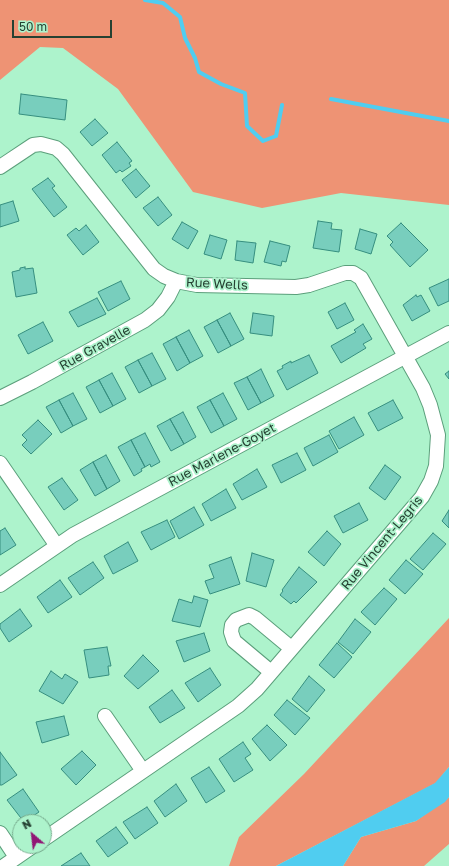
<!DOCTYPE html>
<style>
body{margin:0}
#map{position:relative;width:449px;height:866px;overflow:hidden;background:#adf3cc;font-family:"Golos Text",sans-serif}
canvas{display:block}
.north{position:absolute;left:12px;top:814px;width:40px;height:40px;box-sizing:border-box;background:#adf3cc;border:1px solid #77ac8e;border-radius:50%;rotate:332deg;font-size:11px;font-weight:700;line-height:16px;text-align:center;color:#254132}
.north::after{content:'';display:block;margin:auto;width:14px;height:18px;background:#911775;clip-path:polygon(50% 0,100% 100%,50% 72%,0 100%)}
.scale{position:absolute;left:12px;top:20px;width:100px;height:18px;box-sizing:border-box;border:2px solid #254132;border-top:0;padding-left:5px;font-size:12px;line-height:14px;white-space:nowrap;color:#254132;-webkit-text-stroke:3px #adf3cc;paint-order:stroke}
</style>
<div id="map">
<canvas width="449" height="866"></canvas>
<div class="north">N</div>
<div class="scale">50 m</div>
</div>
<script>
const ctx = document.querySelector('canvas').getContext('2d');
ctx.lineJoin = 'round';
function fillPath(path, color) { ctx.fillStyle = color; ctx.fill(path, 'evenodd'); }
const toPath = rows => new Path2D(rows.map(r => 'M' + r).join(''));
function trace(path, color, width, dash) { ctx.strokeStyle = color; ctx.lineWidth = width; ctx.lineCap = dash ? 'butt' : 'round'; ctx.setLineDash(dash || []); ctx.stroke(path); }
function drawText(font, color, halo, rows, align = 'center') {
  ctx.font = font + ' "Golos Text",sans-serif'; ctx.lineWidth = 3.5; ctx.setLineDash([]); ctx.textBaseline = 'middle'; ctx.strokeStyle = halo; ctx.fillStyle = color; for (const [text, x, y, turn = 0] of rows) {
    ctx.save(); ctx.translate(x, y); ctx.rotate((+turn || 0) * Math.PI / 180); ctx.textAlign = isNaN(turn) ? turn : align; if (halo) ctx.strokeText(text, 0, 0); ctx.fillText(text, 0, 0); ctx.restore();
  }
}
const forest = toPath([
 [0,0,449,0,449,205,341,193,262,208,193,192,118,89,63,48,40,47,0,80],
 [449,618,449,767,436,783,276,866,229,866,239,837,304,774],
 [449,797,449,844,424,866,343,866,361,837,416,821]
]);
const water = toPath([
 [449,767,449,797,445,802,416,821,361,837,343,866,276,866,435,783]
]);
const stream = toPath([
 [145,0,163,3,180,17,185,38,195,58,199,72,221,84,245,93,247,126,263,141,276,136,282,105],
 [331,99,449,121]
]);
const building = toPath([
 [21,94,67,100,65,120,19,114,21,94],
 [95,119,108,133,92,146,80,132,95,119],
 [117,142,132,161,129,163,131,166,122,172,120,170,116,173,102,155,117,142],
 [136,169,150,186,136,198,122,180,136,169],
 [48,178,55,186,52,188,67,207,54,217,32,189,48,178],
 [158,197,172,215,158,226,143,208,158,197],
 [13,201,19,221,0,227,0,205,13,201],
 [318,221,332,223,331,229,342,230,339,252,313,248,318,221],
 [182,222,198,231,188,249,172,239,182,222],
 [401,223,428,250,410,267,390,245,393,242,387,236,401,223],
 [86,225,99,242,83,255,67,235,76,228,79,231,86,225],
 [360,229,377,234,371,254,355,249,360,229],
 [210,235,227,240,221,259,204,254,210,235],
 [237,241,256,243,253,263,235,260,237,241],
 [270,241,290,246,286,262,282,261,281,266,264,262,270,241],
 [25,267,25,269,33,268,37,293,16,297,12,272,20,270,20,268,25,267],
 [449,279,449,301,438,306,429,288,449,279],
 [121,281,130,299,108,311,98,292,121,281],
 [416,295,417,297,421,295,430,311,412,321,403,305,416,295],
 [97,298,106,314,78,327,69,312,97,298],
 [345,303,354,320,337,329,328,312,345,303],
 [230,313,244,339,231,346,217,320,230,313],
 [253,313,274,316,272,336,250,333,253,313],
 [217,320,231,346,218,353,204,327,217,320],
 [43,322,53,341,28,354,18,335,43,322],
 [363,324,372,339,363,344,366,348,341,363,331,346,356,332,354,330,363,324],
 [189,330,203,356,190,363,176,337,189,330],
 [176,337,190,363,177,371,163,344,176,337],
 [152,353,166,379,152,386,138,360,152,353],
 [309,355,318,373,287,390,277,371,283,368,282,366,291,361,291,363,309,355],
 [138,360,152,386,139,393,125,367,138,360],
 [261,369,274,396,261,403,247,377,261,369],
 [449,371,449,379,445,374,449,371],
 [112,373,126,399,113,406,99,380,112,373],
 [247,377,261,403,248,410,234,383,247,377],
 [99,380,113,406,100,413,86,387,99,380],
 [73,393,87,419,73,426,59,400,73,393],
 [223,393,237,419,224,426,210,400,223,393],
 [59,400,73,426,61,433,46,407,59,400],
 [210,400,224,426,211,433,197,407,210,400],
 [393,400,403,418,378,431,368,413,393,400],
 [183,412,196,437,184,444,170,419,183,412],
 [354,417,364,435,339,449,329,431,354,417],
 [170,419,184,444,171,451,157,426,170,419],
 [38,420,52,434,31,454,22,445,27,440,22,435,38,420],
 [145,433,160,462,151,467,150,464,145,467,131,440,145,433],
 [329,435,338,452,313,466,304,448,329,435],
 [131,440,145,467,141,469,142,471,134,476,118,447,131,440],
 [297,453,306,470,281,483,272,465,297,453],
 [106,455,120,481,107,489,93,462,106,455],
 [93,462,107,489,95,496,80,470,93,462],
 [385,465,401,477,385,500,369,488,385,465],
 [257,469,267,487,242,500,233,484,257,469],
 [62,478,78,500,64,510,48,487,62,478],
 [226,489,236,508,211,521,202,504,226,489],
 [359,503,368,520,343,533,334,516,359,503],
 [194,507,204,525,179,539,170,521,194,507],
 [449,510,449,528,442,521,449,510],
 [167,520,175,537,151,550,141,532,167,520],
 [5,528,16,545,0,555,0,531,5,528],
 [327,531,341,544,324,566,308,552,327,531],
 [433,533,446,544,423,570,410,559,433,533],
 [128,542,138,561,113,574,104,556,128,542],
 [252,553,274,560,266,587,246,581,252,553],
 [231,557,240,584,210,594,205,581,214,578,209,565,231,557],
 [406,560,423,574,405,594,389,580,406,560],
 [93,562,104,578,80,595,68,578,93,562],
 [299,567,317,582,296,603,294,601,291,604,280,595,283,591,282,590,299,567],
 [60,580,72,597,48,613,37,597,60,580],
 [384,588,397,599,375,625,361,612,384,588],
 [194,596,208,600,200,627,172,621,179,599,192,603,194,596],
 [20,609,32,626,9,642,0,628,0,624,20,609],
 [355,619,371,632,353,654,338,642,355,619],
 [204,633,210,651,184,662,176,641,204,633],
 [337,643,352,657,334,678,319,665,337,643],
 [107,647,111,666,108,666,109,675,89,678,84,650,107,647],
 [143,655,159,671,138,689,124,676,143,655],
 [210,668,221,685,198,702,185,683,210,668],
 [51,671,62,679,65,674,78,682,63,704,39,691,51,671],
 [309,676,325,690,307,712,292,699,309,676],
 [172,690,185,708,160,723,149,707,172,690],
 [287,700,310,718,295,735,274,715,287,700],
 [64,716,69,735,42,743,36,722,64,716],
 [267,725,287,745,270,761,252,739,267,725],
 [243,742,251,754,245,758,253,770,234,782,219,759,243,742],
 [82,751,96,765,76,785,61,769,82,751],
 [0,752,17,775,2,785,0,785,0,752],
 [209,767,225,791,206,803,191,778,209,767],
 [176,784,187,801,165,817,154,801,176,784],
 [23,789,39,812,24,822,7,800,23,789],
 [147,807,158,823,135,839,123,822,147,807],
 [116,827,128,843,108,857,96,841,116,827],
 [81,853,90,866,61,866,81,853]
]);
const minor = toPath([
 [0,167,33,145,41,144,56,148,63,154,154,269,164,276,176,281,197,285,296,287,309,285,345,273,353,273,361,278,423,388,430,405,438,435,436,466,431,481,422,497,257,689,238,706,44,839],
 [0,398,32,382,145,320,158,310,168,297,176,281],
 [0,463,57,546],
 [0,585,73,535,449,333],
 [271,672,234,641,231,632,232,625,236,620,249,615,255,618,291,648],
 [105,716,143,771],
 [0,833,16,857],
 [4,866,33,846]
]);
const streetNames = [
 ["Rue Wells",217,284,3],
 ["Rue Gravelle",95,348,-29],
 ["Rue Marlene-Goyet",222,455,-28],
 ["Rue Vincent-Legris",382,543,-50]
];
fillPath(forest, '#ee9374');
fillPath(water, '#50cdf0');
trace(stream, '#50cdf0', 4);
fillPath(building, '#78cebd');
trace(building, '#368e7f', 1);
trace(minor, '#5b9f7b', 16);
trace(minor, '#fff', 14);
drawText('13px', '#254132', '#adf3cc', streetNames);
</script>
